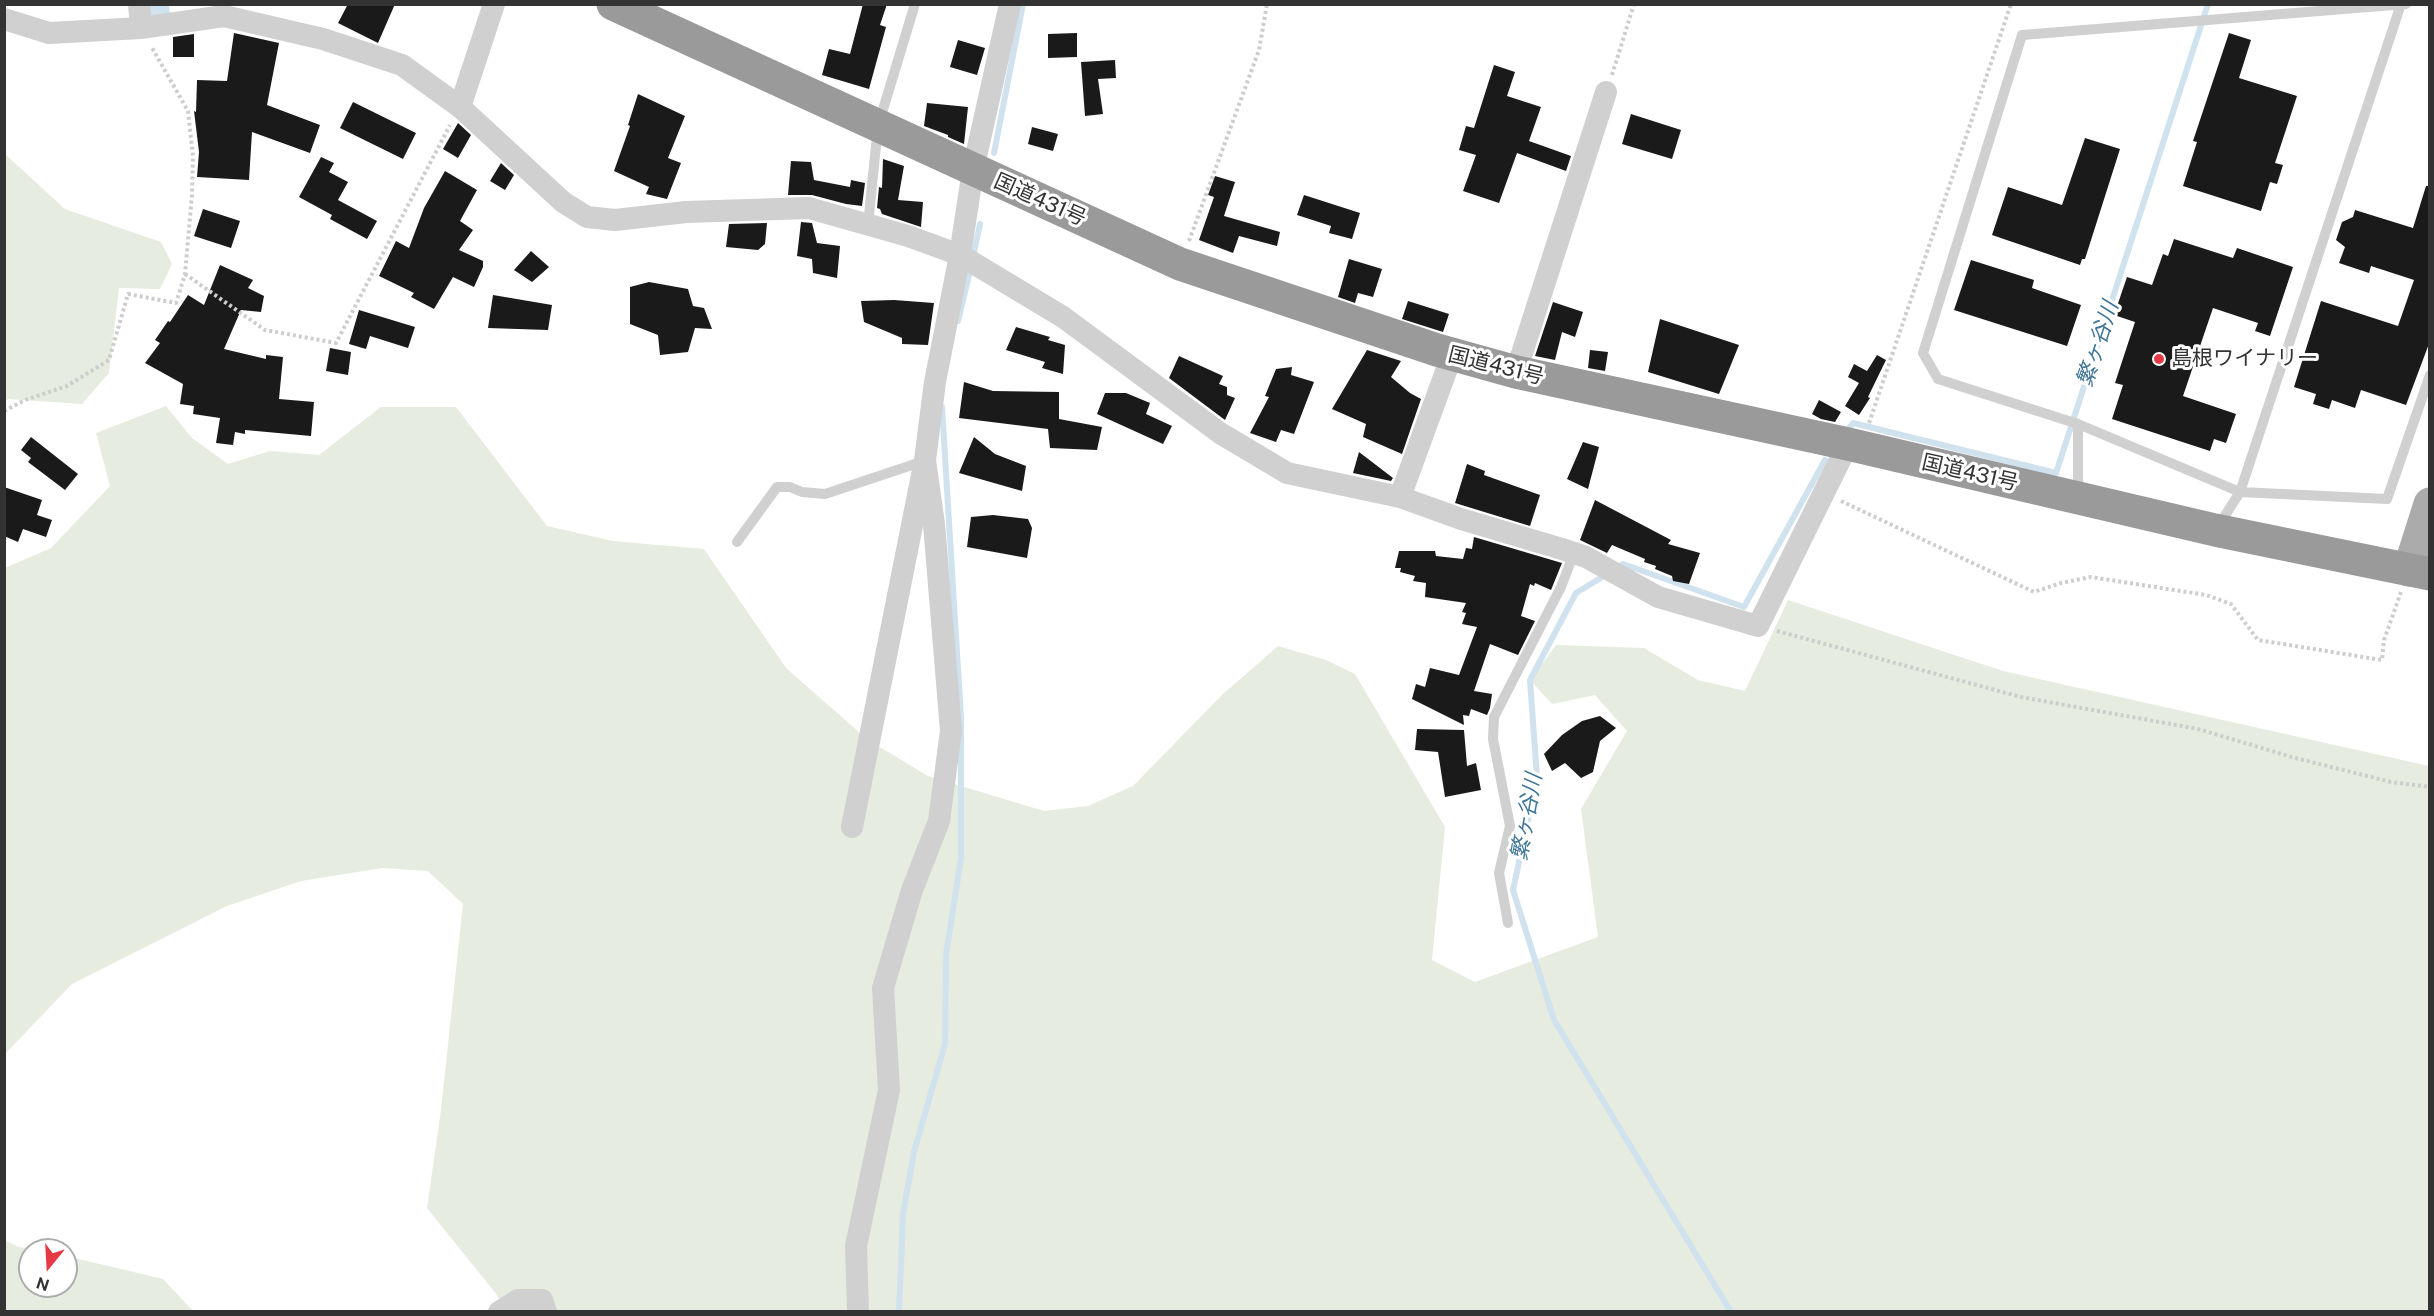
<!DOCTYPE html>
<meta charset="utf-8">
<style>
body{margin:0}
#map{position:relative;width:2434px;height:1316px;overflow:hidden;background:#fff;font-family:"Public Sans",sans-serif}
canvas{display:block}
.frame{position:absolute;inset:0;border:6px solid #333;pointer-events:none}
.north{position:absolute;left:18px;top:1238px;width:60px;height:60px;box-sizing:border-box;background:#fff;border:2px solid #adadad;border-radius:50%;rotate:198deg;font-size:16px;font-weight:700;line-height:24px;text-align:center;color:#333}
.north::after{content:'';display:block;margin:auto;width:21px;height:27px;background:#e63946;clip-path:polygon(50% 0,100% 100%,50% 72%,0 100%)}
</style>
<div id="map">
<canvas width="2434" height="1316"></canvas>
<div class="frame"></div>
<div class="north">N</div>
</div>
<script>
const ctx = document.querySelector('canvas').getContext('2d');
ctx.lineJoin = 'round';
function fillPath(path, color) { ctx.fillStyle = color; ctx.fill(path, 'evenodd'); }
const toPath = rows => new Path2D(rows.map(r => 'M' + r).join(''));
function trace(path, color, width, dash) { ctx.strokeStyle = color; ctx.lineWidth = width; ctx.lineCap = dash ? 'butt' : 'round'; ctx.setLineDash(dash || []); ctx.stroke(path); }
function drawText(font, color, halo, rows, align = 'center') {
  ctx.font = font + ' "Public Sans","Noto Sans JP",sans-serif'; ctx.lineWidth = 6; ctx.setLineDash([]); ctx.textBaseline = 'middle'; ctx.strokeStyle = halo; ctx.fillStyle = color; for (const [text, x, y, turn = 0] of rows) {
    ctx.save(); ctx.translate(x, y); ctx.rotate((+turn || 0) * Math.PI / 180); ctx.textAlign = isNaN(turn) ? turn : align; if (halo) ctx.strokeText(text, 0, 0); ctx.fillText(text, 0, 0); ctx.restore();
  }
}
const green = toPath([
 [5,154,65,209,161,242,172,264,160,289,119,288,109,373,82,404,8,399,5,402],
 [166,406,192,438,228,464,270,451,319,455,381,407,456,407,547,526,613,541,704,549,786,668,868,740,928,776,1044,811,1088,806,1133,786,1222,695,1278,646,1326,660,1355,674,1445,827,1432,960,1475,982,1598,937,1581,809,1627,731,1595,695,1552,704,1530,680,1556,645,1644,648,1698,680,1745,691,1788,600,2003,671,2429,766,2429,1311,505,1311,497,1295,427,1208,441,1110,463,904,428,871,382,868,301,881,227,906,72,984,5,1054,5,568,51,548,110,486,96,433],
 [4,1240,19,1247,35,1250,30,1250,30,1286,66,1286,66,1256,163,1279,193,1311,5,1311]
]);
const stream = toPath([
 [994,153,1023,4],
 [973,257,980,224],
 [958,321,971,267],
 [1846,432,1853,423,2056,473,2208,4],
 [1615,569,1623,564,1744,607,1825,460],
 [1607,574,1576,593,1530,680,1537,778,1513,890,1554,1020,1731,1312],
 [899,1312,903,1214,914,1152,945,1044,946,955,961,858,961,718,942,407]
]);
const river = toPath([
 [152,4,153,14]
]);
const building = toPath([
 [348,4,395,4,378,43,338,23],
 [863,4,887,4,880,25,886,27,869,89,822,75,829,49,850,54],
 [234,33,279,43,267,105,320,125,310,153,252,132,249,180,197,177,199,152,194,111,196,112,197,80,227,81],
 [1077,33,1077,57,1048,58,1048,34],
 [2229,33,2251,40,2239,78,2297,96,2275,163,2283,165,2277,184,2270,182,2261,211,2183,186,2197,142,2193,141],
 [194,34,194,57,173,57,173,37],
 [958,40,985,48,977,75,950,67],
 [1115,60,1116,78,1098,79,1103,114,1085,116,1081,62],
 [1494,65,1515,72,1507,96,1541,107,1529,141,1571,156,1566,171,1517,153,1499,203,1463,191,1476,155,1459,150,1466,126,1474,128],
 [638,94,685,116,668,158,681,163,667,199,646,194,649,187,614,171,630,126,628,125],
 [353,102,416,133,403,159,340,128],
 [927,103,968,107,964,144,948,137,948,135,924,126],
 [1631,114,1681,130,1672,159,1622,144],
 [458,123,471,135,458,158,443,149],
 [1032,127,1058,134,1053,151,1028,144],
 [2085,138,2120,149,2085,259,2082,259,2080,265,1992,235,2008,187,2062,205],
 [321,157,334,163,329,172,348,182,338,200,377,221,367,239,330,219,332,215,299,197],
 [883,159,904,166,898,200,923,202,921,227,882,214,880,209,877,208,879,187,882,188],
 [791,161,811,162,814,180,850,187,851,180,865,183,862,206,846,204,812,195,788,195],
 [501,163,514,175,505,190,490,181],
 [445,171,477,190,460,221,473,230,459,250,483,261,483,267,474,287,453,277,434,309,411,297,414,293,379,276,396,241,409,248,424,208],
 [1215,176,1235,182,1224,216,1280,232,1277,246,1239,236,1233,253,1199,240,1214,197,1208,195],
 [2426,186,2430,186,2430,341,2406,405,2361,390,2355,408,2332,400,2329,409,2313,404,2316,394,2294,387,2321,301,2398,326,2414,280,2371,266,2369,273,2339,263,2345,247,2336,240,2342,222,2353,217,2355,210,2413,228],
 [1304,195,1360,213,1352,239,1329,233,1331,226,1297,215],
 [203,209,240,221,231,248,194,236],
 [801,222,812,223,817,243,840,246,837,278,813,273,812,259,797,256],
 [767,223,765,244,758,250,726,247,729,224],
 [2174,239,2233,258,2237,248,2293,267,2270,336,2255,331,2258,323,2213,308,2183,396,2236,414,2226,443,2214,439,2210,451,2112,419,2123,385,2115,383,2135,322,2114,315,2127,277,2152,285,2163,254,2168,256],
 [531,251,549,267,532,282,514,270],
 [1349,259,1382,269,1373,297,1358,293,1355,303,1338,297],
 [1971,260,2034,280,2032,288,2081,305,2067,346,1954,310],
 [220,265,253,280,248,288,264,296,261,312,241,310,224,349,266,359,266,355,283,357,279,399,314,402,311,436,245,430,245,434,235,432,233,445,216,443,220,418,193,414,194,406,180,404,183,384,145,363,160,343,155,340,168,321,170,322,188,295,204,305],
 [649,282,688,289,693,306,704,308,712,329,695,328,688,352,660,355,658,335,630,324,630,287],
 [493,295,552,305,548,330,488,328],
 [894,300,934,303,928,345,902,344,902,338,864,322,861,301],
 [1408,301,1449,314,1443,332,1402,319],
 [1553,302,1583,312,1575,337,1562,332,1555,360,1535,356],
 [359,310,415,327,408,348,370,336,366,349,349,344],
 [1660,319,1739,345,1719,394,1648,372],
 [1016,327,1050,337,1048,340,1065,345,1063,374,1042,368,1045,362,1006,350],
 [330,348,351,352,348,375,326,371],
 [1367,350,1401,361,1391,377,1410,393,1421,399,1402,454,1363,437,1366,424,1332,409],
 [1590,350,1608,352,1605,371,1588,368],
 [1877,355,1886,360,1868,397,1870,398,1859,415,1845,406,1859,383,1848,377,1854,364,1867,371],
 [1179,356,1223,376,1219,384,1227,387,1227,395,1235,398,1225,420,1169,378],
 [1292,367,1291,375,1314,382,1294,434,1281,430,1276,442,1250,433,1269,397,1265,396,1276,369],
 [964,382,993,391,1059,392,1059,419,1102,427,1097,450,1050,448,1048,429,959,418],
 [1105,393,1126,393,1150,403,1146,414,1172,426,1163,444,1097,414],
 [1819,400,1841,412,1835,422,1821,419,1812,414],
 [31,437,78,474,65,490,28,462,31,458,21,450],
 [974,437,995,454,1026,466,1022,491,959,473],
 [1583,442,1599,447,1588,489,1567,479],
 [1359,452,1393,478,1391,481,1353,473],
 [1467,464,1485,471,1484,475,1540,495,1530,526,1455,503],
 [4,487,42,500,37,515,52,520,46,537,23,529,18,542,4,536],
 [1595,500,1671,540,1668,544,1700,553,1689,584,1673,581,1672,576,1655,569,1656,566,1644,562,1645,559,1612,545,1607,553,1580,540],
 [993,515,1028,519,1032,528,1027,558,967,547,971,517],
 [1474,537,1562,563,1551,590,1535,583,1534,586,1530,584,1521,616,1535,621,1518,655,1490,644,1474,691,1492,694,1490,708,1487,715,1471,709,1469,716,1463,715,1464,725,1412,699,1416,684,1425,687,1430,668,1459,675,1477,627,1462,624,1466,613,1462,612,1466,603,1425,597,1426,583,1413,581,1415,576,1400,572,1401,568,1395,568,1399,551,1435,551,1436,556,1463,559,1466,548,1472,549],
 [1600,716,1616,728,1600,741,1593,772,1581,778,1565,763,1552,771,1544,754,1562,735,1582,721],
 [1417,729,1464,730,1467,766,1476,763,1481,790,1445,797,1438,752,1415,750]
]);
const path = toPath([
 [1612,75,1634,4],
 [1189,241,1259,50,1267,4],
 [185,274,265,330,336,343,450,125],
 [4,411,25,400,67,386,109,360,128,294,176,303,185,274,192,195,193,156,188,111,151,46],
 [1869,423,2011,4],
 [1841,501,2034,592,2061,583,2091,577,2206,595,2231,604,2258,640,2382,660,2384,640,2401,592],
 [1777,631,2021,697,2198,729,2295,758,2391,782,2430,787]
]);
const lane = toPath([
 [2406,4,2022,35,1923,353,1938,379,2078,424,2240,492,2387,499,2430,375],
 [868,225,878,126,915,4],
 [2078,424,2078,495],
 [2219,525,2240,492,2401,4],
 [737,542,777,487,790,487,802,492,825,494,924,461],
 [1508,923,1499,873,1510,826,1493,739,1494,717,1561,587,1574,553]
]);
const street = toPath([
 [139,4,141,28],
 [4,19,49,33,141,28,224,16,323,39,402,65,460,107,563,202,587,217,615,220,686,212,809,208,908,236,960,255,1063,317,1220,433,1287,473,1400,497,1461,519,1562,549,1586,557,1658,597,1758,626,1848,444],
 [460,107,494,4],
 [1516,372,1606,92],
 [1400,497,1452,355],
 [852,827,925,460,935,382,960,255,973,170,1010,4],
 [499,1312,518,1300,542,1300,546,1312],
 [858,1312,856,1246,889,1090,883,988,912,890,939,821,951,731,934,524,925,460]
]);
const primary = toPath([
 [2409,570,2430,504]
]);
const highway = toPath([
 [613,4,1180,264,1437,350,1516,372,1848,444,2215,530,2430,574]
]);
const markers = [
 [2159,359,6,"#e63946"]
];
const streetNames = [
 ["国道431号",1040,200,24],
 ["国道431号",1496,366,14],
 ["国道431号",1970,473,13]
];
const poiNames = [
 ["島根ワイナリー",2171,359]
];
const waterNames = [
 ["繁ヶ谷川",2098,344,-72],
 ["繁ヶ谷川",1527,817,-80]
];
fillPath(green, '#e6ecdf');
trace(stream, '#cfe2ee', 6);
trace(river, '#cfe2ee', 34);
fillPath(building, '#1a1a1a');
trace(path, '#cdcdcd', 4, [3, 3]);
trace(lane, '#d0d0d0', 10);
trace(street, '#d0d0d0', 22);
trace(primary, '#ababab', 33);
trace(highway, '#9a9a9a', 33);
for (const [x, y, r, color] of markers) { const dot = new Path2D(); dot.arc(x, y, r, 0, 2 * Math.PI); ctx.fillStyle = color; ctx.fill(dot); trace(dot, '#fff', 2); }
drawText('21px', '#333', '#fff', streetNames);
drawText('21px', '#333', '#fff', poiNames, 'left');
drawText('italic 22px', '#3f7597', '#fff', waterNames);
</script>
